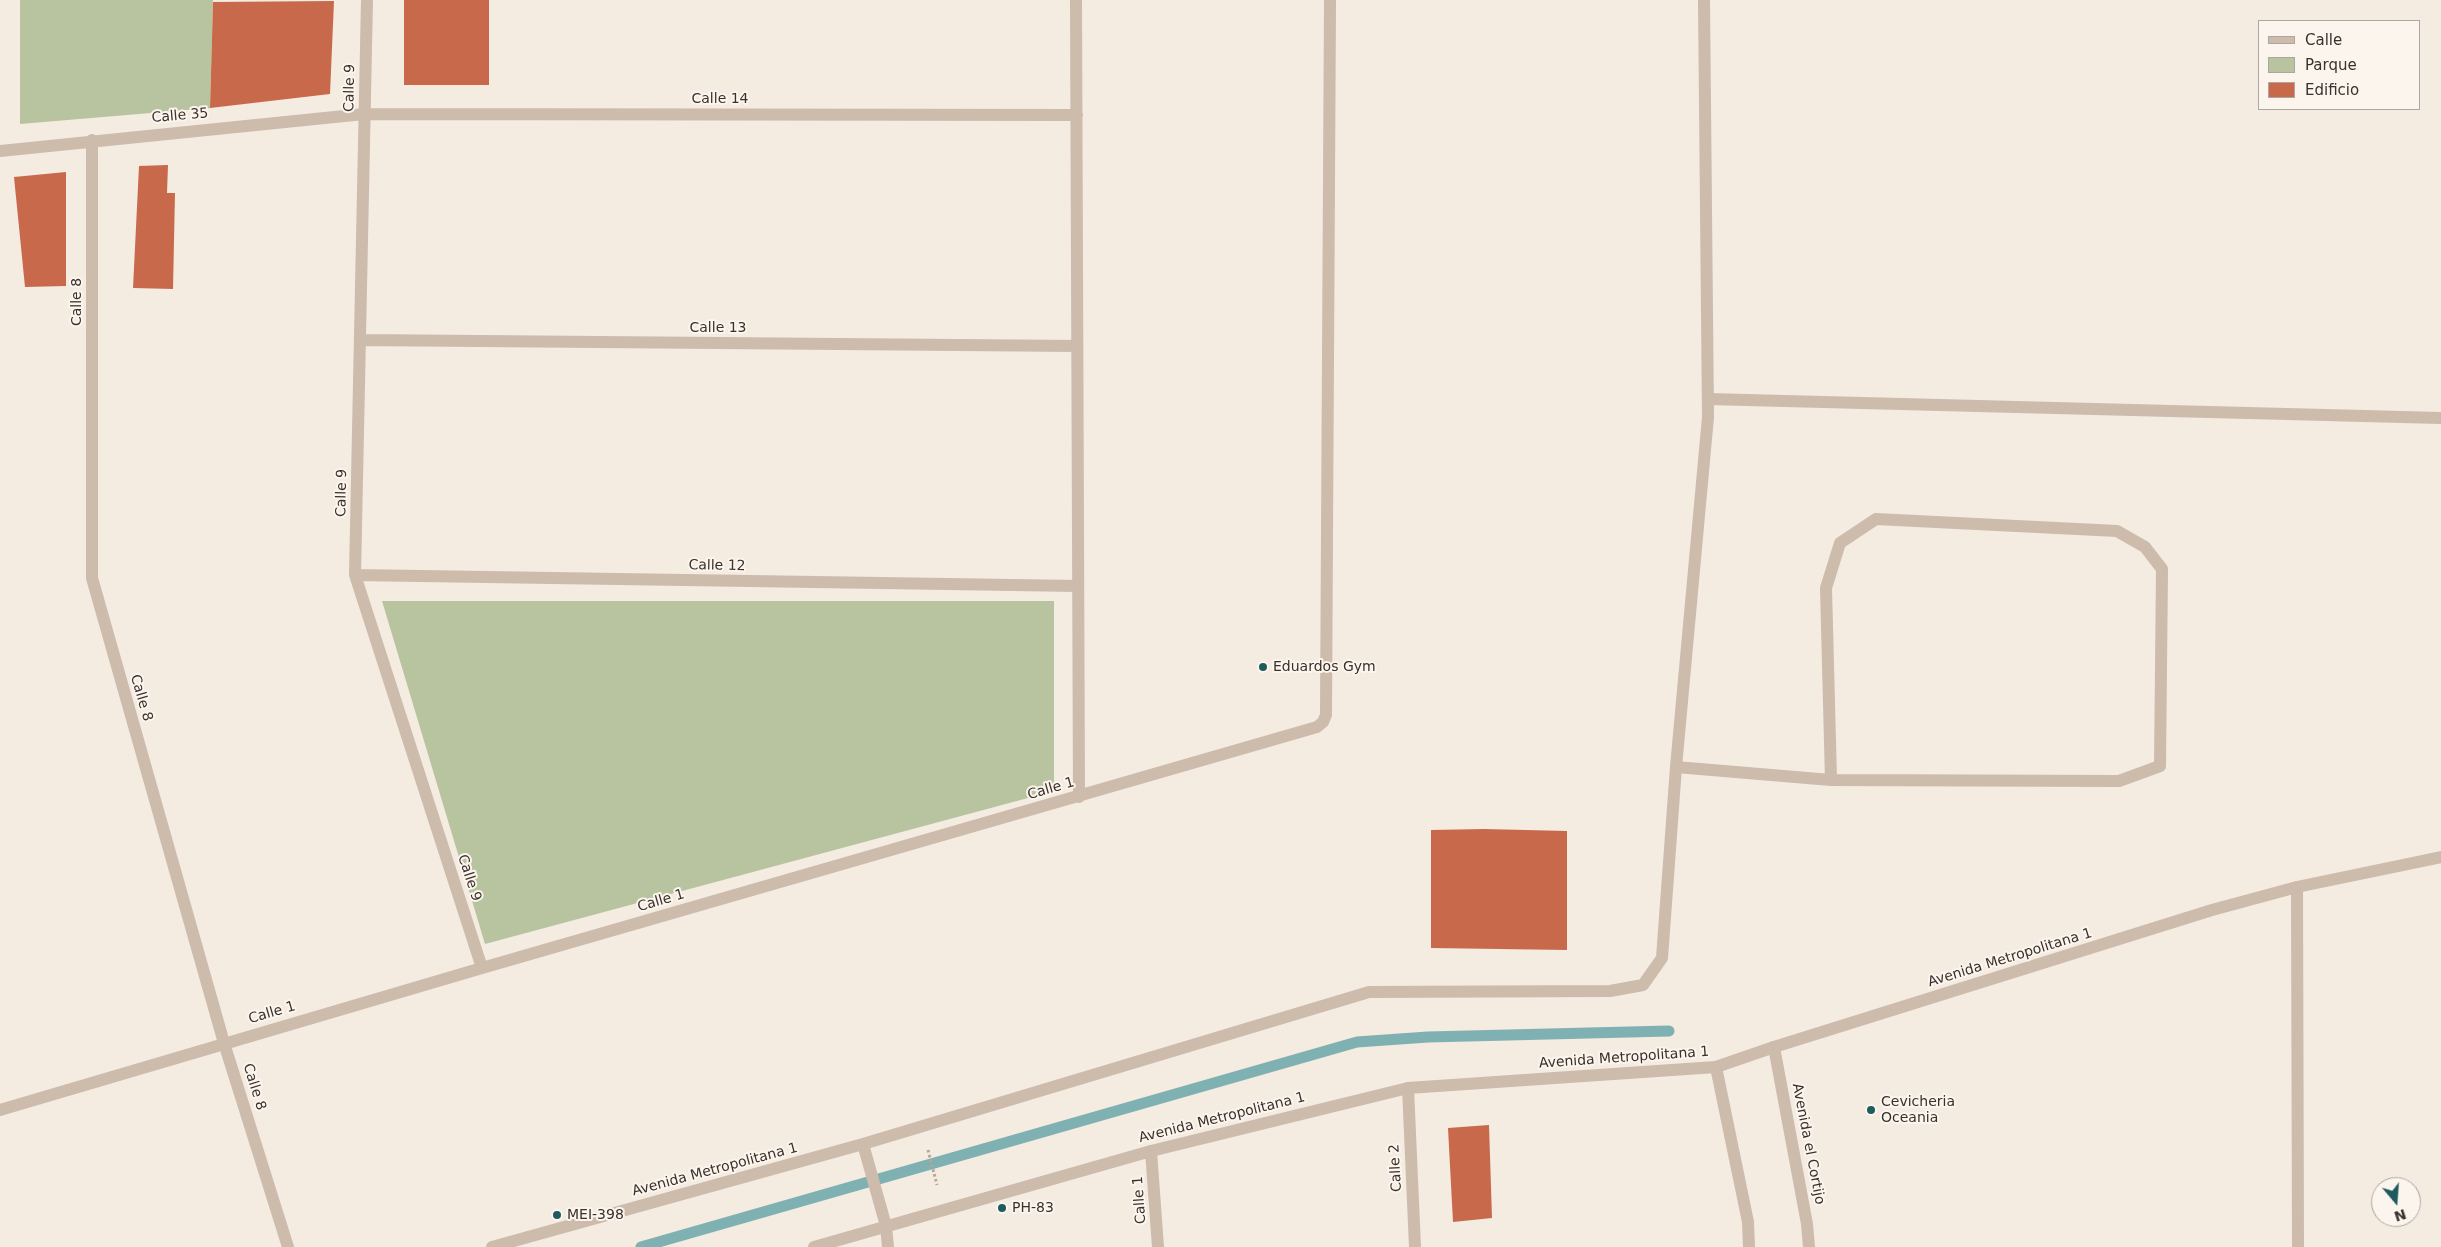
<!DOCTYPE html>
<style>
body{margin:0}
#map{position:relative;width:2441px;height:1247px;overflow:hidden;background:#f4ebe1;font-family:"DejaVu Sans",sans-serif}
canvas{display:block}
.legend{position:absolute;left:2258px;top:20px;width:162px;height:90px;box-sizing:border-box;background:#fbf5ee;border:1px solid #aea6a0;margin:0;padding:6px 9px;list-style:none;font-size:15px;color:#3b302b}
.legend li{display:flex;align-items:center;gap:10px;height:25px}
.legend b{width:25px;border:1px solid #aea6a0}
.north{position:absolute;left:2371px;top:1177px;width:50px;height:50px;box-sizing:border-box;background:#fbf5ee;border:1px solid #aea6a0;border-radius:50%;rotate:162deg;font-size:14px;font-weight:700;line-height:20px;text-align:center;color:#3b302b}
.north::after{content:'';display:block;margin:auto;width:18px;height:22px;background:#1f5a5e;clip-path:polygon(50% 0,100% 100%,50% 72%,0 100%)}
</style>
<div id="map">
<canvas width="2441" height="1247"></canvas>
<ul class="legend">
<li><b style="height:6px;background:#cdbbac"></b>Calle</li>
<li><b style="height:14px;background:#b8c4a0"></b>Parque</li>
<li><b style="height:14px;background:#c8694b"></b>Edificio</li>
</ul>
<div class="north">N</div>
</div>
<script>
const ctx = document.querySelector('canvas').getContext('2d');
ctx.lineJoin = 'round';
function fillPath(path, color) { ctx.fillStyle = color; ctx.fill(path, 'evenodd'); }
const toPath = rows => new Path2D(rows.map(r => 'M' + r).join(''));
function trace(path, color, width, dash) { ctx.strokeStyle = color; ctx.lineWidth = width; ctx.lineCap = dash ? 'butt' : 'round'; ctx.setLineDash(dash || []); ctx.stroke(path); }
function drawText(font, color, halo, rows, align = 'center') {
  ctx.font = font + ' "DejaVu Sans",sans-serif'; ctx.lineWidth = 4; ctx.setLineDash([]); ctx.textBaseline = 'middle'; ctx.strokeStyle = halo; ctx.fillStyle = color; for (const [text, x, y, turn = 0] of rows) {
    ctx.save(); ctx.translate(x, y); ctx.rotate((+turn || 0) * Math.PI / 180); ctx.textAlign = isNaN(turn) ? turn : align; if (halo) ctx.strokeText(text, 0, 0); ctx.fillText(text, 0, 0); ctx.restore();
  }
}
const green = toPath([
 [20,0,213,0,210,108,20,124],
 [382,601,1054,601,1054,791,485,944]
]);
const stream = toPath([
 [641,1247,1357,1042,1428,1037,1669,1031]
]);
const building = toPath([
 [404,0,489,0,489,85,404,85],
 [334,1,330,94,210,108,213,2],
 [168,165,167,193,175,193,173,289,133,288,139,166],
 [66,172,66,286,25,287,14,177],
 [1484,829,1567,831,1567,950,1431,948,1431,830],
 [1489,1125,1492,1218,1453,1222,1448,1128]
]);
const path = toPath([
 [928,1150,937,1185]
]);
const service = toPath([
 [1676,767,1831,780,2119,781,2160,766,2162,569,2145,547,2117,531,1876,519,1840,543,1826,588,1831,780]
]);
const minor = toPath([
 [367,0,355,575,482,968],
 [1076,0,1079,797],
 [92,140,92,578,224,1043,288,1247],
 [0,151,364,114,1077,115],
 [360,340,1077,346],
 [1708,399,2441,418],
 [355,575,1078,586],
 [2297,887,2298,1247],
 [1716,1067,1774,1047],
 [1408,1088,1415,1247],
 [0,1110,482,968,1317,727,1323,722,1326,715,1330,0],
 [1151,1151,1158,1247],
 [886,1226,888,1247]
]);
const tertiary = toPath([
 [863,1144,886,1226],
 [492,1247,863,1144,1369,992,1610,991,1643,985,1662,958,1676,767,1708,417,1704,0],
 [814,1247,1151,1151,1408,1088,1716,1067,1748,1222,1749,1247],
 [1809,1247,1807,1224,1774,1047,2212,910,2297,887,2441,857]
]);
const markers = [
 [1263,667,5,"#1f5a5e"],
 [1871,1110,5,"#1f5a5e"],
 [1002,1208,5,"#1f5a5e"],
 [557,1215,5,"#1f5a5e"]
];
const streetNames = [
 ["Calle 9",350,88,-89],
 ["Calle 14",720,99],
 ["Calle 35",180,116,-5],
 ["Calle 8",77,302,-90],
 ["Calle 13",718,328],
 ["Calle 9",342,493,-89],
 ["Calle 12",717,566,1],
 ["Calle 8",141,698,74],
 ["Calle 1",1051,789,-16],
 ["Calle 9",469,878,72],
 ["Calle 1",661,901,-16],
 ["Avenida Metropolitana 1",2010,958,-17],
 ["Calle 1",272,1013,-16],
 ["Avenida Metropolitana 1",1624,1058,-4],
 ["Calle 8",254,1087,73],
 ["Avenida Metropolitana 1",1222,1118,-14],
 ["Avenida el Cortijo",1808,1144,79],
 ["Calle 2",1396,1168,-93],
 ["Avenida Metropolitana 1",715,1170,-15],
 ["Calle 1",1140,1200,-94]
];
const poiNames = [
 ["Eduardos Gym",1273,667],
 ["Cevicheria",1881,1102],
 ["Oceania",1881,1118],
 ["PH-83",1012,1208],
 ["MEI-398",567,1215]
];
fillPath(green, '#b8c4a0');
trace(stream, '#7fb0b2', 11);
fillPath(building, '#c8694b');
trace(path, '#b9a596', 3, [2.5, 2.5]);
trace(service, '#cdbbac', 12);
trace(minor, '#cdbbac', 12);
trace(tertiary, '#cdbbac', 12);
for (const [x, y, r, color] of markers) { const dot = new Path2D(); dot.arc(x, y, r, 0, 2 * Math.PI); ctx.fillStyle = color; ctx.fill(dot); trace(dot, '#fbf5ee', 2); }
drawText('14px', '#3b302b', '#fbf5ee', streetNames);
drawText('14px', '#3b302b', '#fbf5ee', poiNames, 'left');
</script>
